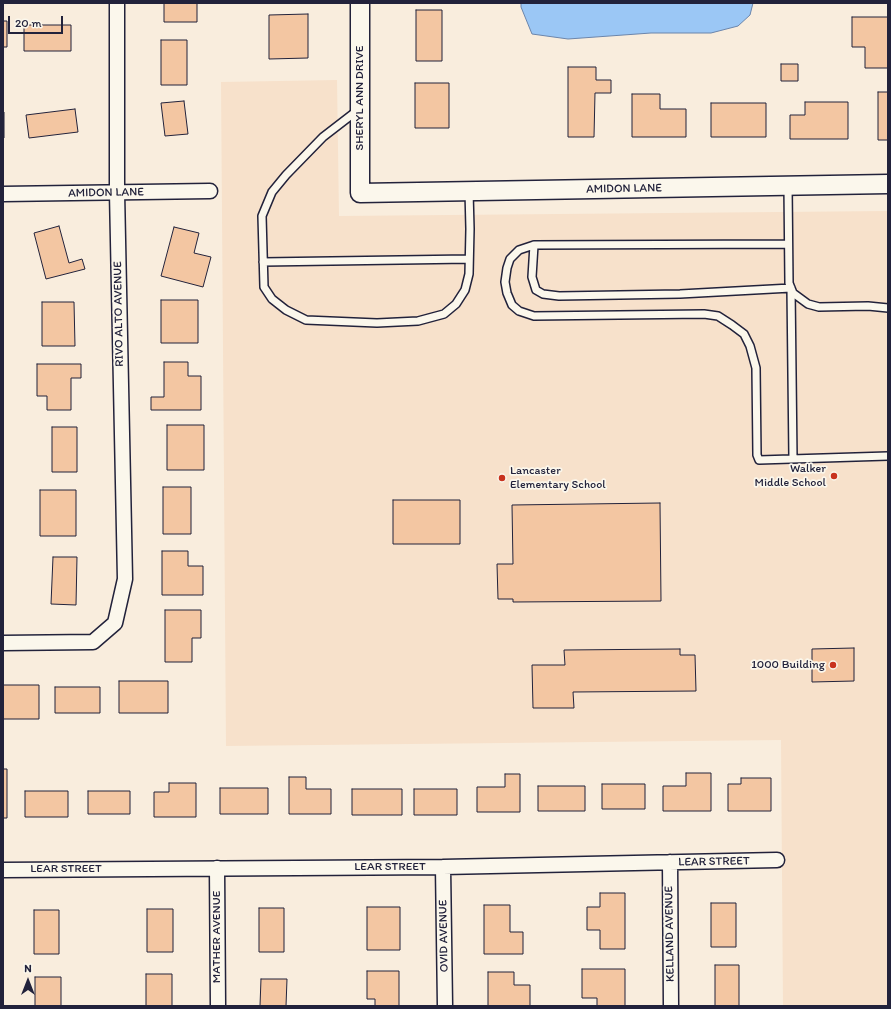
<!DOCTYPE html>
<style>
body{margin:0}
#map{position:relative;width:891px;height:1009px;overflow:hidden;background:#f9eddd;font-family:Itim,sans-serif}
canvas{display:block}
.frame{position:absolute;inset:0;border:4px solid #22223b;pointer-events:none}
.north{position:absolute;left:8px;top:961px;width:40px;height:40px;-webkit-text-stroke:3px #fbf7ec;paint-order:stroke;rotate:0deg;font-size:11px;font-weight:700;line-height:16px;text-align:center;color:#22223b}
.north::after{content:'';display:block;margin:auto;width:14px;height:18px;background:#22223b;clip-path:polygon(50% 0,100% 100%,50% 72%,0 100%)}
.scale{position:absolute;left:8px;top:16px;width:55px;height:18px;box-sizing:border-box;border:2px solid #22223b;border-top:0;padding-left:5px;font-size:12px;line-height:14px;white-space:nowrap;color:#22223b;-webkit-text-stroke:3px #fbf7ec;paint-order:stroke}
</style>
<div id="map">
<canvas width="891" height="1009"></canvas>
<div class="frame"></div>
<div class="north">N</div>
<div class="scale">20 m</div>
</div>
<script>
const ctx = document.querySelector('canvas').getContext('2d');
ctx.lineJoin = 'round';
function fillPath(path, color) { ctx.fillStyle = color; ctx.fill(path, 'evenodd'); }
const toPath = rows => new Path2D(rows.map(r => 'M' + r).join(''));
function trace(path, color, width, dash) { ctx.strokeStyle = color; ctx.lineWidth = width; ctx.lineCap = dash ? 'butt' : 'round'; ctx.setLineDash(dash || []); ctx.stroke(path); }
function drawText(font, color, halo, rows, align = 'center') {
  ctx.font = font + ' Itim,sans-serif'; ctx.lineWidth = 3.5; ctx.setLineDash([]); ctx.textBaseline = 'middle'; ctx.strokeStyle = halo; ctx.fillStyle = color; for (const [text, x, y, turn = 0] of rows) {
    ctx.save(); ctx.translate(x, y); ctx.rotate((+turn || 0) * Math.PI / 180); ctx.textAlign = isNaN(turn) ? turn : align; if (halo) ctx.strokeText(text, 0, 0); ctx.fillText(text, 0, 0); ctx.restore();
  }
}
const built = toPath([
 [337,80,339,216,888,211,888,1006,783,1006,781,740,226,746,221,82]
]);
const water = toPath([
 [521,3,753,3,750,15,738,26,711,33,651,33,568,39,532,34,521,7,521,3]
]);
const building = toPath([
 [164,3,197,3,197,22,164,22,164,3],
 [416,10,442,10,442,61,416,61,416,10],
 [308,14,308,58,269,59,269,15,308,14],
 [852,17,888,17,888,68,865,68,865,47,852,47,852,17],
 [3,21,7,21,7,47,3,47,3,21],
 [24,25,71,25,71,51,24,51,24,25],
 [161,40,187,40,187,85,161,85,161,40],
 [781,64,798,64,798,81,781,81,781,64],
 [568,67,596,67,596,80,611,80,611,93,595,93,594,137,568,137,568,67],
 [415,83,449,83,449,128,415,128,415,83],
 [878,92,888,92,888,140,878,140,878,92],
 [632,94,660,94,660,109,686,109,686,137,632,137,632,94],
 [184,101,188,134,165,136,161,103,184,101],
 [805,102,848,102,848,139,790,139,790,115,805,115,805,102],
 [711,103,766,103,766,137,711,137,711,103],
 [75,109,78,132,29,138,26,115,75,109],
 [3,112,4,112,4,138,3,138,3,112],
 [59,226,69,263,82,259,85,269,46,279,34,233,59,226],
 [174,227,199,233,194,253,211,257,203,287,161,276,174,227],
 [161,300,198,300,198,343,161,343,161,300],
 [42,302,74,302,75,346,42,346,42,302],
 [164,362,188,362,188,376,201,376,201,410,151,410,151,397,164,397,164,362],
 [37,364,81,364,81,378,71,378,71,410,47,410,47,396,37,396,37,364],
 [167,425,204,425,204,470,167,470,167,425],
 [52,427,77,427,77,472,52,472,52,427],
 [163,487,191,487,191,534,163,534,163,487],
 [40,490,76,490,76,536,40,536,40,490],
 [393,500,460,500,460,544,393,544,393,500],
 [660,503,661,601,513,602,513,599,498,599,497,564,513,564,512,505,660,503],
 [162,551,188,551,188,566,203,566,203,595,162,595,162,551],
 [53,557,77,557,76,605,51,604,53,557],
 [165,610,201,610,201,638,192,638,192,662,165,662,165,610],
 [854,648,854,681,812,682,812,649,854,648],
 [680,649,680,655,695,655,696,691,573,692,574,708,533,708,532,665,565,665,564,650,680,649],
 [119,681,168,681,168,713,119,713,119,681],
 [3,685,39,685,39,719,3,719,3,685],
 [55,687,100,687,100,713,55,713,55,687],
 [3,769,7,769,7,818,3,818,3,769],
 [686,773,711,773,711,811,663,811,663,786,686,786,686,773],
 [505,774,520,774,520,812,477,812,477,787,505,787,505,774],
 [289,777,306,777,306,789,331,789,331,814,289,814,289,777],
 [741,778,771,778,771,811,728,811,728,784,741,784,741,778],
 [169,783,196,783,196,817,154,817,154,792,169,792,169,783],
 [602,784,645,784,645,809,602,809,602,784],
 [538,786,585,786,585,811,538,811,538,786],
 [220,788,268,788,268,814,220,814,220,788],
 [352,789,402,789,402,815,352,815,352,789],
 [414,789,457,789,457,815,414,815,414,789],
 [25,791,68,791,68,817,25,817,25,791],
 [88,791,130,791,130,814,88,814,88,791],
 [600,893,625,893,625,949,600,949,600,930,587,930,587,907,600,907,600,893],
 [711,903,736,903,736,947,711,947,711,903],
 [484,905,510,905,510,932,523,932,523,954,484,954,484,905],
 [367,907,400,907,400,950,367,950,367,907],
 [259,908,284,908,284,952,259,952,259,908],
 [147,909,173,909,173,952,147,952,147,909],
 [34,910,59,910,59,954,34,954,34,910],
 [715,965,739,965,739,1006,715,1006,715,965],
 [582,969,625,969,625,1006,597,1006,597,998,582,998,582,969],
 [367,971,399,971,399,1006,375,1006,375,999,367,999,367,971],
 [488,972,514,972,514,985,530,985,530,1006,488,1006,488,972],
 [146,974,172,974,172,1006,146,1006,146,974],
 [35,977,61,977,61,1006,35,1006,35,977],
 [261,979,287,979,286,1006,260,1006,261,979]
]);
const service = toPath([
 [358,110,323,137,286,175,272,192,262,216,264,287,272,299,286,310,306,320,377,323,418,321,444,314,456,304,465,290,469,274,470,229,469,191],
 [788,186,789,283,793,293,808,304,819,307,868,306,888,308],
 [788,244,534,245,519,250,510,259,507,268,505,282,507,293,512,305,519,311,534,316,704,314,718,316,732,325,744,334,750,346,756,368,757,455,759,460,888,456],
 [534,245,532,277,536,290,543,294,559,296,680,294,791,288],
 [263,262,469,259],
 [791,288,793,459]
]);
const minor = toPath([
 [3,194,210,191],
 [3,643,93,642,115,623,125,579,117,192,117,3],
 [670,862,671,1006],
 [443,867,445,1006],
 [217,868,218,1006],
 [3,870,443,867,777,860]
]);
const tertiary = toPath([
 [360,3,360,193,888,184]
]);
const markers = [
 [834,476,4,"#c8321e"],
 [502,478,4,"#c8321e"],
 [833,665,4,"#c8321e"]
];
const streetNames = [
 ["SHERYL ANN DRIVE",360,98,-90],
 ["AMIDON LANE",624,189,-1],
 ["AMIDON LANE",106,193,-1],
 ["RIVO ALTO AVENUE",119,314,-91],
 ["LEAR STREET",714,862,-1],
 ["LEAR STREET",390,867],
 ["LEAR STREET",66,869],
 ["KELLAND AVENUE",670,934,-91],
 ["OVID AVENUE",444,936,-91],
 ["MATHER AVENUE",217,937,-90]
];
const poiNames = [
 ["Walker",826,469],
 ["Middle School",826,483],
 ["Lancaster",510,471,"left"],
 ["Elementary School",510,485,"left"],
 ["1000 Building",825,665]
];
fillPath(built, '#f7e1cb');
fillPath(water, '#9bc7f5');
trace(water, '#6b85ab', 1);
fillPath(building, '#f3c6a2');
trace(building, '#22223b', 1);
trace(service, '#22223b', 10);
trace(minor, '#22223b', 17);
trace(tertiary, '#22223b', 21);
trace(service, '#fbf7ec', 7);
trace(minor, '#fbf7ec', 14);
trace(tertiary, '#fbf7ec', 18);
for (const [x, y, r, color] of markers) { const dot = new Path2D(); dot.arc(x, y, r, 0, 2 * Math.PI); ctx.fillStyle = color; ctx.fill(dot); trace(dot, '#fbf7ec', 1.5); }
drawText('12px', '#22223b', '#fbf7ec', streetNames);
drawText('12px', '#22223b', '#fbf7ec', poiNames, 'right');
</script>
